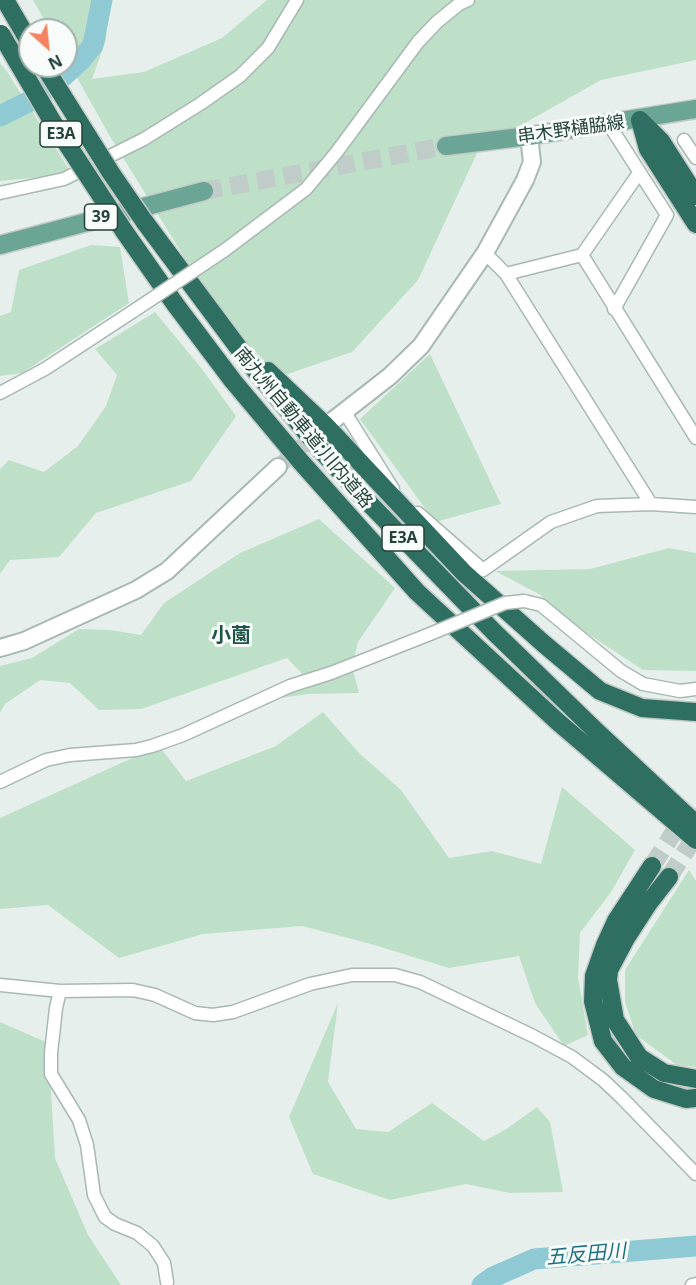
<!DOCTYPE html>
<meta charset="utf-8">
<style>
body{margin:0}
#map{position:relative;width:696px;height:1285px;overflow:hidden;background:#e6efeb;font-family:"Open Sans",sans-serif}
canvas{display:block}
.north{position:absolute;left:18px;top:18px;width:60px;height:60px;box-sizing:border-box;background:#f7fbf9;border:2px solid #a3b1ad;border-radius:50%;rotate:153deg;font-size:16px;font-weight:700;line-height:24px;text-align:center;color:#24423a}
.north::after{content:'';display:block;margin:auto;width:21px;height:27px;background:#f4845f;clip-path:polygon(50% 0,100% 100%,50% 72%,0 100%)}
</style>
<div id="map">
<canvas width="696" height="1285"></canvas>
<div class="north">N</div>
</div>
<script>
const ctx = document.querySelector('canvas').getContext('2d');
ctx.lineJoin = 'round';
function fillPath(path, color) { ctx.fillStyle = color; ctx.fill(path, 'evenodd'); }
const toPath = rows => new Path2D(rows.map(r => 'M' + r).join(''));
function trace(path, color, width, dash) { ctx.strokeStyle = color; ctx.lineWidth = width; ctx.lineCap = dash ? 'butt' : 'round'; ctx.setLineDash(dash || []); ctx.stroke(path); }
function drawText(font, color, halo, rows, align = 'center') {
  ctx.font = font + ' "Open Sans","Noto Sans JP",sans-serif'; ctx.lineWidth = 6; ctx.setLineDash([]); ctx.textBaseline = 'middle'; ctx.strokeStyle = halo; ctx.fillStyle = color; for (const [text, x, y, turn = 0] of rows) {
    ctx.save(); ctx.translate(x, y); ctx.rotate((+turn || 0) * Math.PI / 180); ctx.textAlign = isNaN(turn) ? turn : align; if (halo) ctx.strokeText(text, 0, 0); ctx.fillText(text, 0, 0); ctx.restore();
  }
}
const green = toPath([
 [33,0,108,0,106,40,92,79,144,72,222,38,267,0,696,0,696,60,601,80,479,149,418,280,352,352,279,377,216,309,108,133,66,58,66,30,50,30],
 [0,63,6,70,72,174,0,181],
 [91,245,120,247,129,303,22,373,0,376,0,316,11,312,19,270],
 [155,312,202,369,236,416,191,481,96,513,59,557,10,560,0,574,0,469,9,460,44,472,78,446,106,406,117,375,95,349],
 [430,354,501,504,435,522,360,419],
 [319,519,395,588,358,642,352,667,359,693,309,694,250,702,303,675,287,658,141,709,99,710,70,683,40,680,5,704,0,713,0,666,32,658,79,629,110,630,141,635,164,603,240,553],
 [669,548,696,553,696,671,643,670,573,624,539,594,495,571,590,569],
 [323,712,359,753,401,790,449,858,492,851,541,864,562,787,635,850,611,892,580,933,578,978,588,1035,564,1046,535,1003,519,956,449,968,371,944,302,926,203,934,119,958,48,905,0,909,0,818,159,746,186,781,276,746],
 [689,870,696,881,696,1067,677,1065,636,1035,625,1002,625,970],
 [338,1003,328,1082,356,1129,388,1132,432,1103,484,1141,505,1130,537,1107,550,1122,563,1192,510,1193,466,1184,390,1200,313,1174,289,1117],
 [0,1022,48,1043,55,1158,88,1235,121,1285,0,1285]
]);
const river = toPath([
 [0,116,30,101,58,81,81,60,93,45,102,0],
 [482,1285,493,1277,534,1259,696,1246]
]);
const tertiaryTunnel = toPath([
 [278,467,321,430]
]);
const primaryTunnel = toPath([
 [204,191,446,146]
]);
const motorwayTunnel = toPath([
 [652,866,696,798],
 [669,877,696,835]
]);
const minor = toPath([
 [608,123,667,215,614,309],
 [684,140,696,158],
 [0,193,64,179,144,139,200,104,240,76,268,48,297,0],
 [225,250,306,189,336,153,418,42,437,22,459,4,468,0],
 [485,253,506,274,651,504],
 [582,255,696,438],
 [506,274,582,255,639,173],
 [0,393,45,369,135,310],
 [344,411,393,489],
 [418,513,483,570,551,522,597,506,651,504,696,507],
 [524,601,541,605,621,671,643,684,680,691,696,689],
 [0,782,46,760,70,755,136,750,152,746,183,735,290,686,331,673,430,634],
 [0,985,60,991,133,990,155,995,195,1013,213,1015,233,1012,310,984,352,975,395,975,420,982,533,1036,572,1057,603,1080,621,1097,696,1174],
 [60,991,56,1008,51,1053,51,1074,79,1120,87,1145,94,1195,105,1217,115,1224,137,1233,153,1246,164,1263,167,1282],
 [692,1285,696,1284]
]);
const tertiary = toPath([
 [331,422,390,376,421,346,485,253,525,180,532,162,529,136],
 [0,648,24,641,136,590,167,571,278,467]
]);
const primary = toPath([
 [446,146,529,136,696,109],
 [0,245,204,191]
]);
const motorway = toPath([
 [5,0,30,43],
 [640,120,648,149,696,224],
 [641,121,661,141,696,196],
 [144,221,252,366,319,448,366,500,494,632,596,731,696,824],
 [124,231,175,304,233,381,301,462,417,592,558,722,696,840],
 [268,371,325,425,464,573,544,644,600,691,642,708,696,712],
 [652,866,616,921,605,945,594,976,593,1001,603,1041,623,1067,654,1089,686,1099,696,1098],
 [669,877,648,904,626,938,609,970,608,980,615,1020,639,1057,664,1073,696,1079]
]);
const minorBridge = toPath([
 [135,310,225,250],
 [430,634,505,603,524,601]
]);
const motorwayBridge = toPath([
 [1,34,52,121,124,231],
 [44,66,111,173,144,221]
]);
const shields = [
 [61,134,42],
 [101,217,33],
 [403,538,42]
];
const shieldNames = [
 ["E3A",61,134],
 ["39",101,217],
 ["E3A",403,538]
];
const streetNames = [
 ["串木野樋脇線",571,130,-8],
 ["南九州自動車道;川内道路",303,428,50]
];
const neighbourhoodNames = [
 ["小薗",231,636]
];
const waterNames = [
 ["五反田川",586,1255,-5]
];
fillPath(green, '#bfe0c8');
trace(river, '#8ec9d4', 21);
trace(tertiaryTunnel, '#bfccc8', 16, [16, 8]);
trace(primaryTunnel, '#bfccc8', 18, [18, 9]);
trace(motorwayTunnel, '#bfccc8', 18, [18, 9]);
trace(minor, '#a8b8b2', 15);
trace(tertiary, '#a8b8b2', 20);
trace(primary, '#c2cac8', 21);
trace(motorway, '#c2cac8', 21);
trace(minor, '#fff', 12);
trace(tertiary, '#fff', 16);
trace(primary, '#6aa596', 18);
trace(motorway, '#2f6f62', 18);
trace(minorBridge, '#a8b8b2', 15, []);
trace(motorwayBridge, '#c2cac8', 21, []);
trace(minorBridge, '#fff', 12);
trace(motorwayBridge, '#2f6f62', 18);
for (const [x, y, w] of shields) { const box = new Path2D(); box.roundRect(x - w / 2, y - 13, w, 26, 4.5); ctx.fillStyle = '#f7fbf9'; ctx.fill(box); trace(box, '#24423a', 1.5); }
drawText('bold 16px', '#24423a', null, shieldNames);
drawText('18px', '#24423a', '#f7fbf9', streetNames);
drawText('bold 20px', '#1f5548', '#f7fbf9', neighbourhoodNames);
drawText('italic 20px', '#1c6f80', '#f7fbf9', waterNames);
</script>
